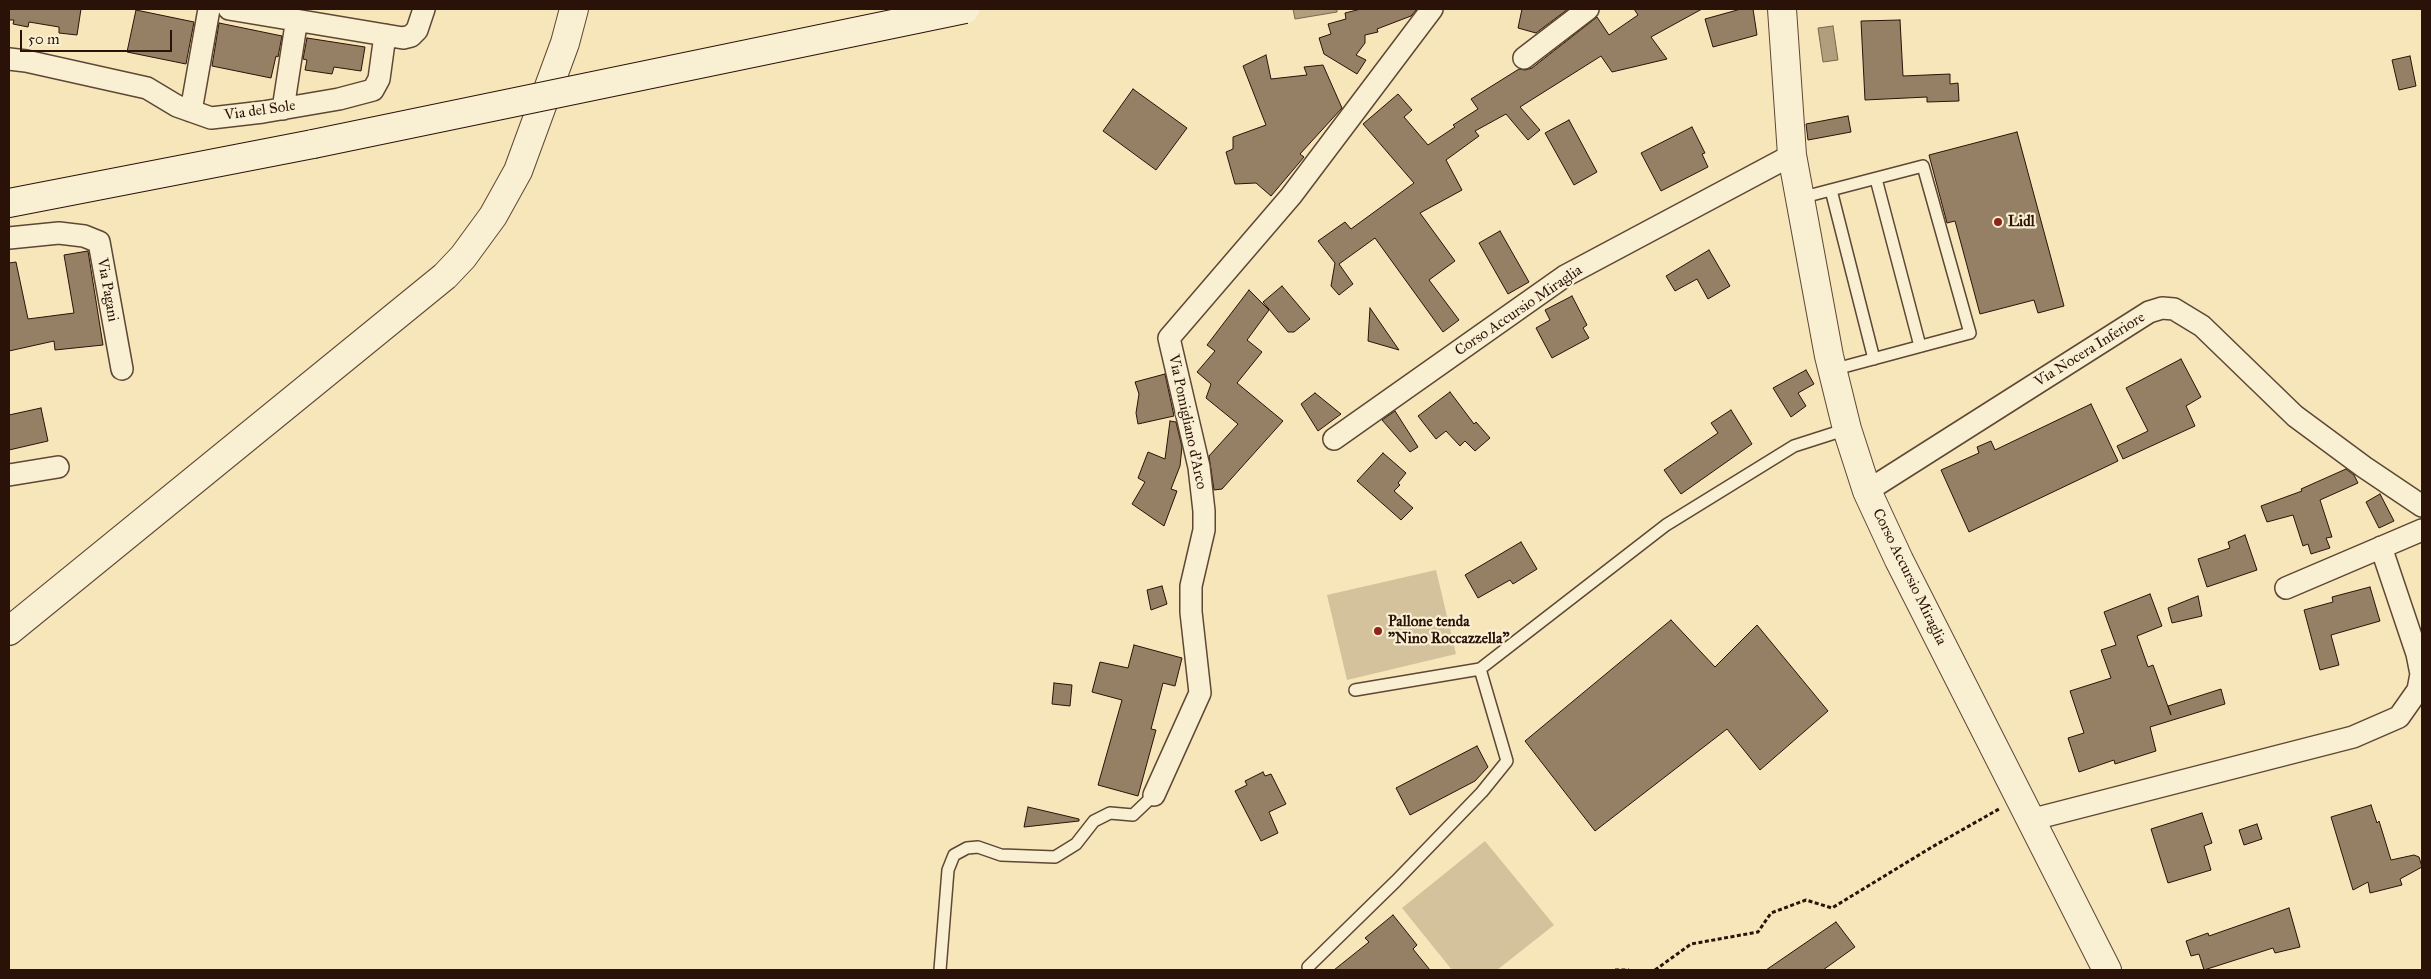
<!DOCTYPE html>
<style>
body{margin:0}
#map{position:relative;width:2431px;height:979px;overflow:hidden;background:#f6e6ba;font-family:"IM FELL Great Primer",serif}
canvas{display:block}
.frame{position:absolute;inset:0;border:10px solid #2b1208;pointer-events:none}
.scale{position:absolute;left:20px;top:30px;width:152px;height:22px;box-sizing:border-box;border:2px solid #2b1208;border-top:0;padding-left:6px;font-size:15px;line-height:18px;white-space:nowrap;color:#2b1208;-webkit-text-stroke:4px #f9efd2;paint-order:stroke}
</style>
<div id="map">
<canvas width="2431" height="979"></canvas>
<div class="frame"></div>
<div class="scale">50 m</div>
</div>
<script>
const ctx = document.querySelector('canvas').getContext('2d');
ctx.lineJoin = 'round';
function fillPath(path, color) { ctx.fillStyle = color; ctx.fill(path, 'evenodd'); }
const toPath = rows => new Path2D(rows.map(r => 'M' + r).join(''));
function trace(path, color, width, dash) { ctx.strokeStyle = color; ctx.lineWidth = width; ctx.lineCap = dash ? 'butt' : 'round'; ctx.setLineDash(dash || []); ctx.stroke(path); }
function drawText(font, color, halo, rows, align = 'center') {
  ctx.font = font + ' "IM FELL Great Primer",serif'; ctx.lineWidth = 4.5; ctx.setLineDash([]); ctx.textBaseline = 'middle'; ctx.strokeStyle = halo; ctx.fillStyle = color; for (const [text, x, y, turn = 0] of rows) {
    ctx.save(); ctx.translate(x, y); ctx.rotate((+turn || 0) * Math.PI / 180); ctx.textAlign = isNaN(turn) ? turn : align; if (halo) ctx.strokeText(text, 0, 0); ctx.fillText(text, 0, 0); ctx.restore();
  }
}
const green = toPath([
 [1436,570,1456,654,1347,680,1327,595],
 [1485,841,1554,925,1497,970,1452,970,1402,908]
]);
const water = toPath([
 [1293,9,1337,9,1337,12,1295,19,1293,9],
 [1833,26,1838,60,1823,62,1818,28,1833,26]
]);
const building = toPath([
 [9,9,81,9,77,35,59,33,59,27,29,22,28,27,13,24,14,20,9,20,9,9],
 [1361,9,1417,9,1411,16,1377,29,1378,32,1365,35,1365,43,1356,55,1366,60,1357,74,1324,54,1319,38,1331,34,1328,24,1346,19,1345,13,1361,9],
 [1522,9,1568,9,1536,33,1518,28,1522,9],
 [1634,9,1702,9,1651,37,1667,59,1612,72,1601,56,1520,107,1540,130,1528,140,1506,114,1475,131,1479,136,1446,160,1462,190,1420,213,1455,261,1429,280,1459,320,1443,332,1375,238,1339,264,1353,284,1339,295,1331,286,1335,263,1318,241,1345,222,1351,229,1414,183,1363,124,1398,94,1412,110,1404,117,1428,145,1455,127,1453,125,1478,109,1471,99,1519,69,1525,70,1532,68,1597,17,1609,35,1638,15,1634,9],
 [1741,9,1753,9,1757,35,1713,47,1705,19,1741,9],
 [136,10,194,22,186,64,127,52,136,10],
 [1900,20,1903,76,1950,74,1950,84,1958,83,1959,101,1927,102,1927,97,1865,100,1861,21,1900,20],
 [219,23,282,36,278,57,276,56,271,78,212,66,219,23],
 [307,38,365,47,361,71,334,67,332,74,305,70,307,60,303,59,307,38],
 [1266,55,1271,79,1307,75,1304,67,1323,65,1342,108,1300,154,1304,157,1271,196,1256,183,1235,184,1226,152,1233,149,1233,137,1266,125,1243,66,1266,55],
 [2410,56,2416,86,2399,90,2392,60,2410,56],
 [1133,89,1187,128,1156,170,1103,131,1133,89],
 [1848,116,1851,132,1808,140,1806,124,1848,116],
 [1569,120,1597,172,1574,185,1545,133,1569,120],
 [1692,127,1705,153,1702,154,1708,167,1661,191,1641,153,1692,127],
 [2017,132,2064,306,2038,313,2034,300,1980,314,1955,221,1947,223,1929,155,2017,132],
 [1500,231,1529,282,1508,294,1479,243,1500,231],
 [1709,250,1730,286,1708,299,1697,279,1675,291,1666,276,1709,250],
 [88,251,103,345,55,350,54,341,9,351,9,263,16,262,28,319,74,313,64,255,88,251],
 [1282,286,1310,319,1294,332,1288,332,1263,302,1282,286],
 [1249,290,1269,310,1247,340,1262,352,1237,383,1283,421,1222,489,1214,490,1209,456,1238,424,1206,398,1211,384,1197,372,1215,351,1207,345,1249,290],
 [1572,296,1587,325,1583,328,1589,338,1552,358,1536,328,1550,320,1545,310,1572,296],
 [1370,308,1399,350,1368,341,1370,308],
 [2181,359,2201,397,2186,406,2195,426,2123,459,2117,446,2148,431,2126,388,2181,359],
 [1806,370,1814,384,1798,393,1806,406,1791,417,1773,388,1806,370],
 [1165,374,1174,416,1138,424,1136,413,1139,394,1135,382,1165,374],
 [1450,392,1474,424,1476,422,1490,438,1475,451,1465,441,1460,446,1446,431,1436,439,1418,416,1450,392],
 [1315,393,1341,414,1318,431,1301,404,1315,393],
 [2091,404,2118,461,1969,532,1941,470,1979,453,1977,447,1991,441,1995,450,2091,404],
 [41,408,48,441,9,450,9,415,41,408],
 [1731,410,1752,444,1681,494,1664,470,1718,433,1711,423,1731,410],
 [1395,411,1418,447,1410,452,1382,420,1395,411],
 [1170,421,1176,422,1182,447,1180,466,1171,489,1177,491,1164,526,1132,504,1145,482,1138,478,1148,452,1165,459,1170,421],
 [1383,453,1406,473,1398,483,1400,485,1394,491,1413,508,1401,520,1357,481,1383,453],
 [2346,469,2354,475,2358,483,2320,500,2332,537,2326,538,2330,548,2311,554,2308,544,2303,546,2293,515,2267,522,2261,506,2302,491,2301,489,2346,469],
 [2380,494,2394,521,2379,528,2366,502,2380,494],
 [2245,535,2257,570,2207,587,2198,559,2230,548,2228,542,2245,535],
 [1521,542,1537,569,1513,584,1510,580,1478,598,1465,575,1521,542],
 [1162,586,1167,604,1151,610,1147,590,1162,586],
 [2370,587,2380,621,2331,635,2339,665,2320,670,2304,610,2333,602,2332,597,2370,587],
 [2150,594,2162,626,2137,636,2148,667,2153,665,2171,715,2168,706,2221,689,2225,704,2150,727,2156,751,2115,764,2114,760,2079,772,2068,738,2084,733,2070,691,2111,678,2101,650,2116,645,2104,612,2150,594],
 [2198,596,2202,616,2172,623,2168,608,2198,596],
 [1671,620,1715,667,1757,625,1828,711,1760,770,1727,729,1595,831,1525,741,1671,620],
 [1134,645,1182,658,1175,686,1163,683,1151,729,1156,730,1138,796,1098,785,1122,700,1092,692,1100,662,1128,668,1134,645],
 [1054,683,1072,685,1070,706,1052,704,1054,683],
 [1477,746,1488,767,1475,781,1410,815,1396,788,1477,746],
 [1263,772,1265,776,1271,774,1286,804,1269,812,1278,833,1261,841,1235,791,1247,785,1245,781,1263,772],
 [2371,805,2377,823,2379,821,2391,860,2414,855,2419,857,2422,867,2400,879,2402,885,2370,893,2368,882,2353,890,2331,817,2371,805],
 [1028,807,1079,819,1079,821,1024,827,1028,807],
 [2202,813,2212,843,2204,846,2211,870,2168,883,2151,829,2202,813],
 [2257,824,2262,839,2244,845,2239,830,2257,824],
 [2289,908,2300,947,2275,953,2273,948,2204,970,2199,954,2191,956,2186,941,2208,933,2209,936,2289,908],
 [1393,915,1417,945,1413,949,1430,970,1334,970,1369,942,1365,938,1393,915],
 [1836,922,1855,947,1823,970,1766,970,1836,922]
]);
const path = toPath([
 [1615,970,1629,970],
 [1655,970,1691,944,1758,932,1771,913,1806,900,1832,908,1932,847,1999,809]
]);
const service = toPath([
 [1876,179,1920,346],
 [1831,190,1874,359],
 [1800,198,1923,166,1970,333,1832,370],
 [1355,690,1480,669],
 [1308,967,1396,881,1482,792,1507,761,1480,669,1666,525,1794,446,1847,429],
 [940,970,948,870,954,855,967,848,978,847,1001,855,1055,857,1076,844,1094,821,1110,813,1133,815,1154,795]
]);
const minor = toPath([
 [229,9,403,38,411,36,417,30,424,9],
 [1524,58,1588,9],
 [9,59,26,61,147,88,177,106,211,118,263,112,339,99,373,90,379,79,385,35],
 [283,109,295,31],
 [191,111,209,9],
 [9,238,59,233,84,236,99,242,122,369],
 [1334,439,1565,276,1792,155],
 [9,475,58,467],
 [1867,491,2149,312,2162,308,2174,309,2202,326,2295,416,2364,467,2422,506],
 [2286,588,2422,530],
 [1154,795,1200,693,1191,612,1191,586,1204,530,1204,511,1199,467,1169,338,1291,196,1432,9],
 [2030,820,2353,737,2399,717,2418,690,2421,674,2417,654,2381,547]
]);
const tertiary = toPath([
 [1782,9,1792,155,1829,356,1847,429,1867,491,1899,560,2107,970],
 [9,631,445,276,463,257,493,216,518,171,565,43,574,9]
]);
const secondary = toPath([
 [9,203,313,144]
]);
const secondaryBridge = toPath([
 [313,144,965,9]
]);
const markers = [
 [1998,222,5,"#8f2418"],
 [1378,631,5,"#8f2418"]
];
const streetNames = [
 ["Via del Sole",260,111,-8],
 ["Via Pagani",107,290,80],
 ["Corso Accursio Miraglia",1519,311,-34],
 ["Via Nocera Inferiore",2090,350,-32],
 ["Via Pomigliano d'Arco",1187,422,78],
 ["Corso Accursio Miraglia",1909,577,64]
];
const poiNames = [
 ["Lidl",2008,222],
 ["Pallone tenda",1388,622],
 ["\"Nino Roccazzella\"",1388,639]
];
fillPath(green, '#d3c29c');
fillPath(water, '#b19e7d');
trace(water, '#7b664e', 1);
fillPath(building, '#958065');
trace(building, '#2b1208', 1);
trace(service, '#5e4734', 14);
trace(minor, '#5e4734', 24);
trace(tertiary, '#5e4734', 30);
trace(secondary, '#2b1208', 30);
trace(path, '#2b1208', 3, [4, 2.5]);
trace(service, '#f9efd2', 11);
trace(minor, '#f9efd2', 21);
trace(tertiary, '#f9efd2', 28);
trace(secondary, '#f9efd2', 28);
trace(secondaryBridge, '#2b1208', 30, []);
trace(secondaryBridge, '#f9efd2', 28);
for (const [x, y, r, color] of markers) { const dot = new Path2D(); dot.arc(x, y, r, 0, 2 * Math.PI); ctx.fillStyle = color; ctx.fill(dot); trace(dot, '#f9efd2', 2); }
drawText('15px', '#2b1208', '#f9efd2', streetNames);
drawText('bold 15px', '#2b1208', '#f9efd2', poiNames, 'left');
</script>
